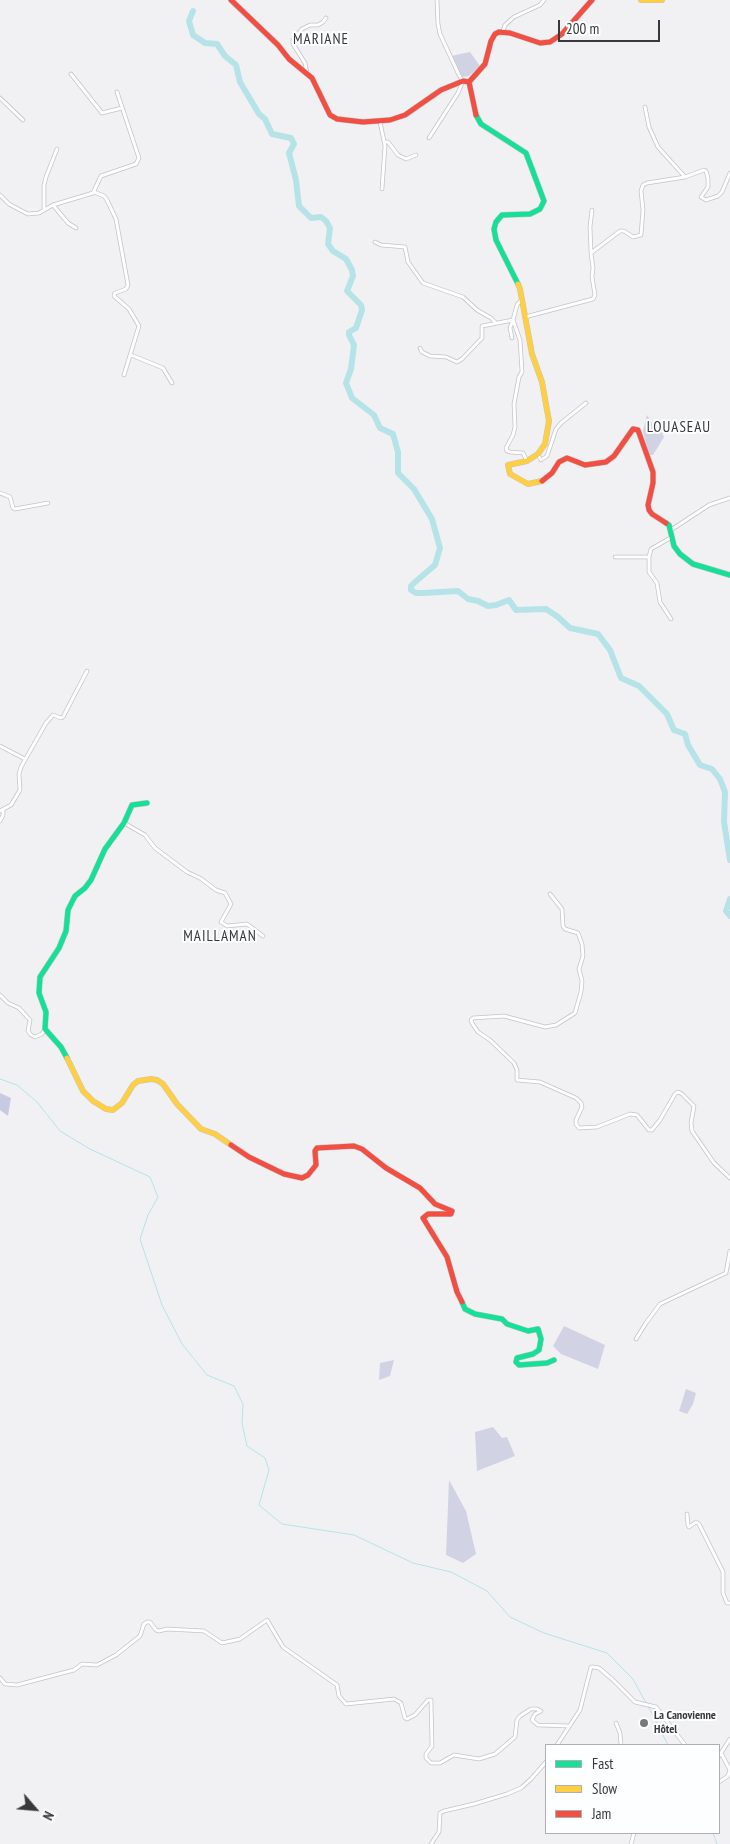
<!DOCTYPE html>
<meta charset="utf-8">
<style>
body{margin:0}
#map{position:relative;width:730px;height:1844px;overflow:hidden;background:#f1f1f3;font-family:"PT Sans Narrow",sans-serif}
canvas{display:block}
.legend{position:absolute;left:545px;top:1744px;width:175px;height:90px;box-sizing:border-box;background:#fdfeff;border:1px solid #afafb0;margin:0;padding:6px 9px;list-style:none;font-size:15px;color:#39393a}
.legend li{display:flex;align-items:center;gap:10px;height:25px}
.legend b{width:25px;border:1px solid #afafb0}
.north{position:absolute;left:10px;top:1784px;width:50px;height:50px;-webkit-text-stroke:4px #fdfeff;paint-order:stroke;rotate:117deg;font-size:14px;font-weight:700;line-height:20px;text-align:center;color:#39393a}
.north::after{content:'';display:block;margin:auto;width:18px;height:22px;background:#39393a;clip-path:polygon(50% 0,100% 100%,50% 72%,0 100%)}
.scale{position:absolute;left:558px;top:20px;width:102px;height:22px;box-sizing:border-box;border:2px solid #39393a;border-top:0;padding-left:6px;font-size:15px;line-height:18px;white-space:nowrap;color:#39393a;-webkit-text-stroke:4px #fdfeff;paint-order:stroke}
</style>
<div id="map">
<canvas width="730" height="1844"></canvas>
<ul class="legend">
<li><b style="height:6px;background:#16e098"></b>Fast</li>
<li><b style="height:6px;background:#ffcf43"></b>Slow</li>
<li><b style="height:6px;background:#f24e42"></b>Jam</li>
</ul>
<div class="north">N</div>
<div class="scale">200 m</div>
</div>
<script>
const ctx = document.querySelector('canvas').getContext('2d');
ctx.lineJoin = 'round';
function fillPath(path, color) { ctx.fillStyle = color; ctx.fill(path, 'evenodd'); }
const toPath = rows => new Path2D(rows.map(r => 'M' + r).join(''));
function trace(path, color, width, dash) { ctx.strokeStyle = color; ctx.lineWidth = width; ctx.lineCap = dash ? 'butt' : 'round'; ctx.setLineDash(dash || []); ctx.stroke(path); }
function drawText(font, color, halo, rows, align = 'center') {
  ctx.font = font + ' "PT Sans Narrow",sans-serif'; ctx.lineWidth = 4; ctx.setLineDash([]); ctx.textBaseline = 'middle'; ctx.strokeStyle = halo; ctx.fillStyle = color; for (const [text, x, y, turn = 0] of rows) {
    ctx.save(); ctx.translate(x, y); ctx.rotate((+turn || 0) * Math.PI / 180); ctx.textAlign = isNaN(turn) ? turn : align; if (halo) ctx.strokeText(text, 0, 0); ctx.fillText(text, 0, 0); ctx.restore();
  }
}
const green = toPath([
 [470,52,480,66,469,76,461,77,451,56],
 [647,415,653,425,661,430,664,437,653,455,649,455,643,431],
 [564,1326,605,1345,598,1369,561,1354,553,1346],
 [394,1360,390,1376,379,1380,380,1363],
 [686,1389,696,1393,693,1404,687,1414,679,1411],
 [493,1427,502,1438,507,1437,515,1456,477,1471,475,1432],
 [449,1480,466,1511,476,1554,463,1563,446,1555]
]);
const forest = toPath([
 [0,1093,11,1098,8,1116,0,1110]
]);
const stream = toPath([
 [0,1079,17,1085,37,1102,60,1131,90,1149,150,1177,158,1197,148,1215,140,1239,162,1305,182,1344,207,1375,234,1386,243,1404,242,1423,247,1446,265,1458,269,1470,259,1505,282,1524,354,1535,413,1563,451,1572,487,1591,510,1617,544,1633,607,1653,633,1679,646,1703],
 [648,1706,668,1745],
 [713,1833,717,1844]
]);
const river = toPath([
 [193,11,189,21,193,35,205,43,217,44,225,56,236,65,240,82,259,114,265,119,272,134,291,138,294,144,289,153,296,180,299,206,311,218,321,217,326,221,330,228,328,244,333,251,346,259,352,270,353,276,347,291,361,305,362,310,356,328,349,332,349,335,354,345,351,369,346,383,352,398,374,415,380,428,393,434,398,452,398,473,414,489,432,519,440,548,435,565,415,582,411,586,411,590,416,593,423,593,458,591,468,599,478,601,488,606,496,605,509,600,516,610,546,609,558,617,570,628,598,634,610,650,621,678,639,686,667,714,674,730,685,734,688,745,700,765,712,769,720,779,725,792,724,822,730,860],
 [730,899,726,911,730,916]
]);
const street = toPath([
 [503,31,505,25,514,17,540,5,544,0],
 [307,73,305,63,293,44,293,40,302,29,310,25,318,25,323,22,326,18],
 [71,74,102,113,122,108],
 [0,98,23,120],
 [645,107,649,127,658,147,685,177],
 [380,122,385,146,382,189],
 [429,138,458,93,463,81,459,75,440,34,438,24,437,0],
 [384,142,388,142,398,155,406,159,416,155],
 [94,192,104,196,107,200,116,219,128,285,126,289,115,293,114,296,129,309,139,326,124,375],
 [0,195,9,204,20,210,28,214,39,213,53,205,93,193,101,176,136,164,139,158,117,92],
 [53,205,68,223,76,228],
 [44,209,44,185,46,177,57,149],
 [375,242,381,245,405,247,408,262,423,283,463,297,477,310,491,318,496,323],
 [591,252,590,227,592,210],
 [521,300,517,305,513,320,520,340,522,372,519,377,514,404,515,427,513,435,506,448,507,451,510,452,523,453,527,461],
 [525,317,593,299,595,295,592,277,593,268,591,253,620,231,624,231,633,237,641,235,643,210,641,191,643,185,647,183,685,177,704,170,706,171,708,178,708,187,701,197,706,200,718,196,722,192,730,173],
 [420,348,422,352,430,356,446,357,457,362,462,359,482,338,482,326,513,320,510,328,512,338],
 [131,355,163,368,172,383],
 [538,455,541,460,547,456,556,429,561,423,586,403],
 [0,493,10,497,13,508,15,509,48,503],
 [671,530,709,505,730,498],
 [615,557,649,557],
 [671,619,660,602,657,583,649,572,649,557,651,549,672,537],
 [0,746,25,759],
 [0,811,11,805,20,790,19,774,21,767,46,723,53,715,61,718,63,717,87,671],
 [0,821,3,815,3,809],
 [124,823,145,835,155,848,187,872,200,878,216,890,225,893,231,904,221,922,227,926,247,924,263,936],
 [550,894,562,909,563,926,565,929,578,933,582,944,583,956,579,969,582,981,581,992,575,1013,556,1025,545,1027,504,1016,473,1018,471,1020,472,1023,478,1032,490,1040,514,1063,517,1070,517,1080,540,1082,576,1098,581,1103,582,1107,576,1120,576,1124,579,1128,597,1127,630,1114,637,1115,649,1130,652,1130,660,1120,675,1094,678,1092,682,1094,694,1106,691,1123,692,1131,714,1163,730,1178],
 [0,995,8,1003,19,1008,30,1020,28,1031,31,1035,35,1037,42,1034,45,1029],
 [636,1339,646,1323,660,1304,726,1273,730,1251],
 [687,1514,688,1525,689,1527,696,1522,699,1524,723,1572,723,1593,727,1603,730,1603],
 [0,1678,5,1684,17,1685,74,1670,82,1664,97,1665,116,1655,140,1636,144,1624,147,1622,150,1622,156,1630,159,1631,167,1629,204,1631,222,1643,240,1639,267,1620,283,1647,337,1685,339,1696,346,1704,394,1699,401,1703,405,1718,407,1719,415,1715,428,1700,431,1700,432,1746,426,1754,426,1758,431,1763,440,1763,454,1755,479,1759,495,1754,515,1737,517,1720,520,1716,531,1709,537,1709,541,1711,535,1714,532,1720,538,1725,569,1726],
 [616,1723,620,1733,621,1745],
 [557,1745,580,1710,591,1667,593,1667,599,1668,612,1679,635,1702,656,1707,685,1745],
 [719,1756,730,1739],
 [719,1782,728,1776,730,1770,721,1753],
 [431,1844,439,1832,440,1813,444,1811,474,1804,507,1794,521,1788,531,1779,546,1762],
 [631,1844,634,1833]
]);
const fast = toPath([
 [476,115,481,124,526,153,544,201,540,209,530,214,502,215,496,222,494,229,496,240,518,284],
 [666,523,669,525,674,546,680,554,693,564,730,575],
 [67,1058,61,1047,45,1029,46,1012,39,993,40,977,59,948,66,931,68,910,75,896,85,888,91,880,105,849,124,823,132,805,147,803],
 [462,1302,465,1309,475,1314,502,1319,507,1324,528,1331,538,1329,541,1339,539,1350,533,1354,517,1358,516,1362,519,1365,547,1363,554,1360]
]);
const slow = toPath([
 [641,0,662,0],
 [518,284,520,289,532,354,542,382,549,421,545,444,538,454,527,461,508,465,510,474,528,484,542,481],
 [67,1058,83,1091,93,1101,106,1109,113,1110,122,1103,133,1085,138,1081,151,1079,157,1080,163,1084,177,1104,201,1129,215,1134,231,1145]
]);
const jam = toPath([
 [231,0,278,45,289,59,312,78,330,115,337,119,363,122,390,120,405,115,441,90,463,81,469,82,476,115],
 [469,82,485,64,491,41,495,34,499,32,510,33,540,43,550,42,562,34,592,0],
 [542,481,552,473,559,462,567,458,585,465,606,462,614,456,633,429,638,430,653,472,653,483,648,505,649,510,652,514,666,523],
 [231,1145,249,1157,284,1174,302,1178,308,1175,316,1165,315,1151,317,1148,354,1146,362,1149,386,1168,420,1188,435,1204,452,1211,451,1214,428,1214,423,1218,447,1257,457,1292,462,1302]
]);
const markers = [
 [644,1723,5,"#79797b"]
];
const poiNames = [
 ["La Canovienne",654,1716],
 ["Hôtel",654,1730]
];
const quarterNames = [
 ["MARIANE",321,40],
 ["LOUASEAU",679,428],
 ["MAILLAMAN",220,937]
];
fillPath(green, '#d1d3e5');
fillPath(forest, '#c8cae4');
trace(stream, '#b6e3e8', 1);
trace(river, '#b6e3e8', 6);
trace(street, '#c3c4c5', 4.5);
trace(fast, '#c3c4c5', 6);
trace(slow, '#c3c4c5', 6);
trace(jam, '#c3c4c5', 6);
trace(street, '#fdfdfd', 3);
trace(fast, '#16e098', 5);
trace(slow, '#ffcf43', 5);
trace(jam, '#f24e42', 5);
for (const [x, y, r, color] of markers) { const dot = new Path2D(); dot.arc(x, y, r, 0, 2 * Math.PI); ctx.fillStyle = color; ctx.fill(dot); trace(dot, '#fdfeff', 2); }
drawText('bold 12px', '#39393a', '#fdfeff', poiNames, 'left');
ctx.letterSpacing = '1px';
drawText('15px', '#39393a', '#fdfeff', quarterNames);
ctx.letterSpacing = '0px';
</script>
